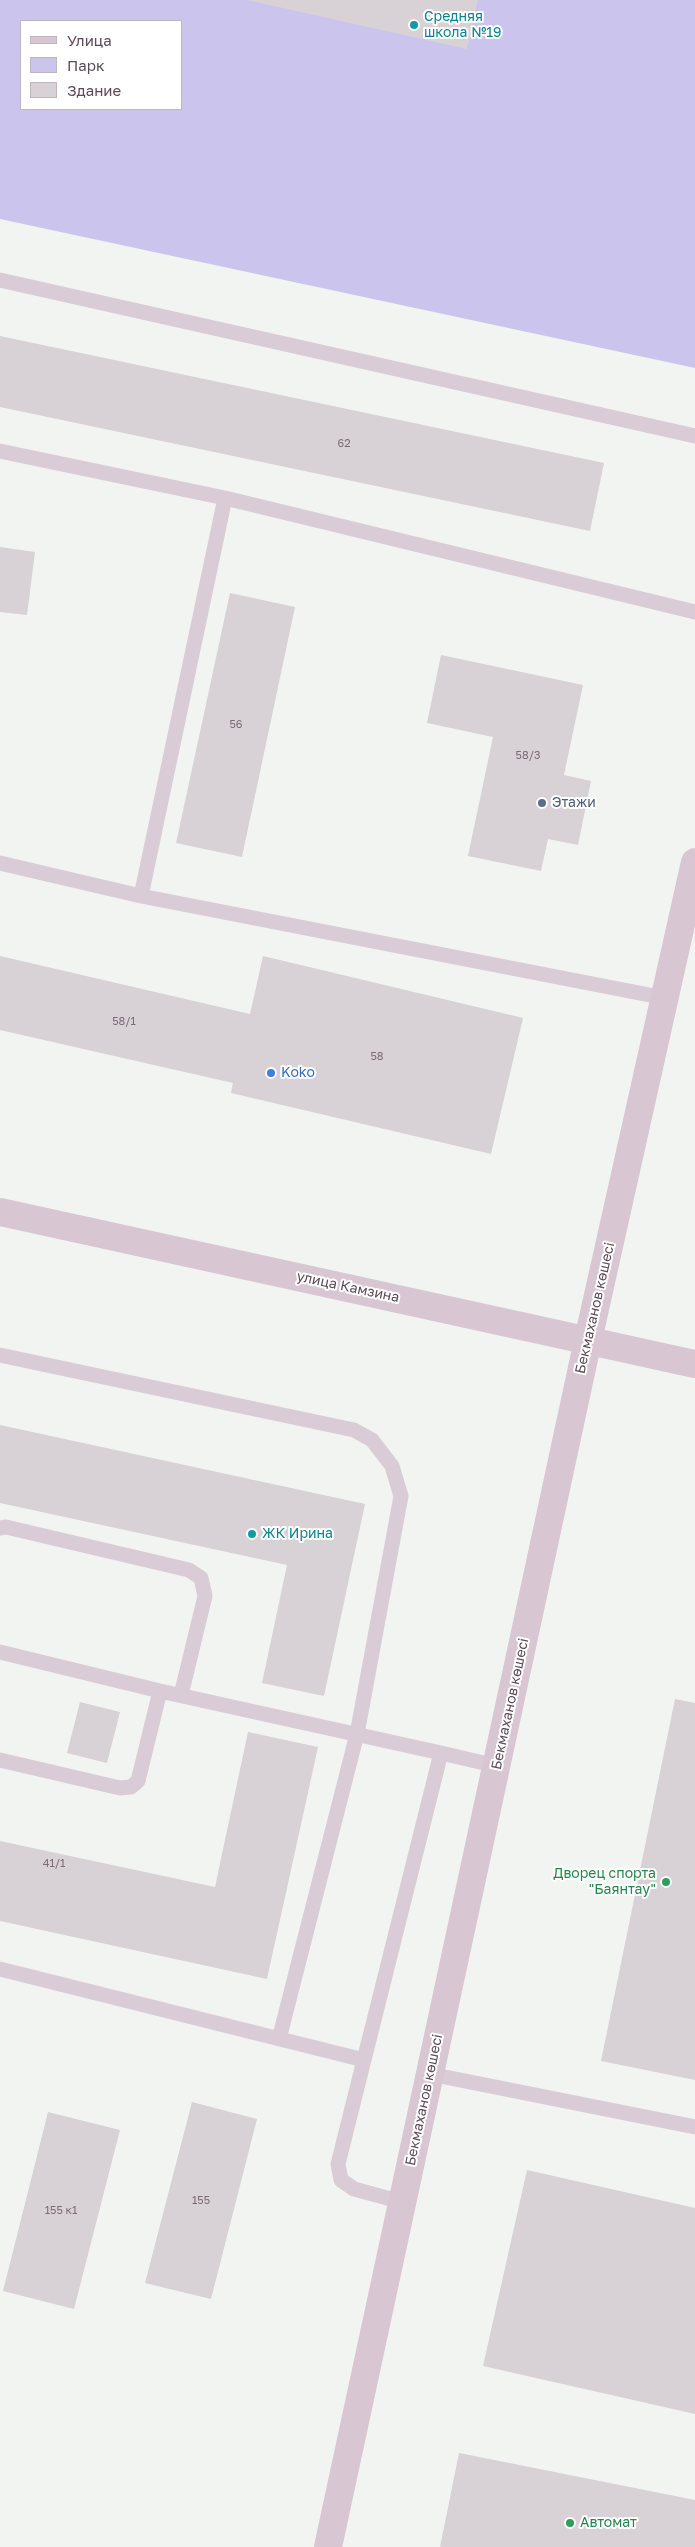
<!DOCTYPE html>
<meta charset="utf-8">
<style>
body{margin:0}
#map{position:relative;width:695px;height:2547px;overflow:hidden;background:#f2f4f2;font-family:"Golos Text",sans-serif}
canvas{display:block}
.legend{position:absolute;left:20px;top:20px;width:162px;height:90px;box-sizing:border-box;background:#fff;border:1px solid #bfb7bd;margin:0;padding:6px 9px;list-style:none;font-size:15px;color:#5e4a59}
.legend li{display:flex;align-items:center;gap:10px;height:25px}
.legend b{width:25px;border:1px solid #bfb7bd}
</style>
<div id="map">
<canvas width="695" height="2547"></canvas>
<ul class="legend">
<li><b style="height:6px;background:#d9c6d3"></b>Улица</li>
<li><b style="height:14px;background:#cbc4ed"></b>Парк</li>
<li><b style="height:14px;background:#d8d1d5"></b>Здание</li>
</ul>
</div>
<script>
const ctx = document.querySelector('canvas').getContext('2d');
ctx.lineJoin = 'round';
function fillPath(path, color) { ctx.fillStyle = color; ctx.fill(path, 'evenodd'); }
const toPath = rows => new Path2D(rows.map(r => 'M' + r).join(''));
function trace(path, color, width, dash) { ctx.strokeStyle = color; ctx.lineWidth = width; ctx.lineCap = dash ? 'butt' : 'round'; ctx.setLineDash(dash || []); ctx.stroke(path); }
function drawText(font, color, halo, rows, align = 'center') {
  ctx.font = font + ' "Golos Text",sans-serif'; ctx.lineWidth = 4; ctx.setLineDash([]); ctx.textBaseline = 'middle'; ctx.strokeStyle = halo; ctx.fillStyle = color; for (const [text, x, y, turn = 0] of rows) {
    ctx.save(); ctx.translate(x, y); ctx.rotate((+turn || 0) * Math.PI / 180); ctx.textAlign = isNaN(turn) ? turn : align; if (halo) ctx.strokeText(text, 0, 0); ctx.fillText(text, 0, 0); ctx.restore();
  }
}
const green = toPath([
 [0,0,695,0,695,368,0,219],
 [21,21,181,21,181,109,21,109]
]);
const building = toPath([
 [247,0,478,0,467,49],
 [0,336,604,463,590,531,0,407],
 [0,547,35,552,27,615,0,612],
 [230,593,295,607,242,857,176,843],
 [441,655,583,685,564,775,591,781,578,845,548,839,541,871,468,856,493,737,427,723],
 [0,956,250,1014,263,956,523,1018,491,1154,231,1093,233,1083,0,1030],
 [0,1425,365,1504,324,1696,262,1683,287,1565,0,1503],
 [675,1699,695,1703,695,2080,601,2061],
 [80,1702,120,1712,107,1763,67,1753],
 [248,1732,318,1747,267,1979,0,1921,0,1841,215,1887],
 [192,2102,257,2119,211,2299,145,2283],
 [48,2112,120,2130,74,2309,3,2291],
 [527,2170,695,2208,695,2414,483,2366],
 [459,2453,695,2500,695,2547,440,2547]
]);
const lane = toPath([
 [0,280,695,436],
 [0,451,225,498,695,612],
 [0,863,141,896,665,998],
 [141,896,225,498],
 [0,1355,354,1430,372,1440,392,1466,401,1496,357,1734,279,2039],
 [0,1528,6,1527,189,1570,201,1578,205,1596,181,1695],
 [0,1652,160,1691,441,1753,364,2060],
 [441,1753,497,1766],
 [0,1760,120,1788,131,1787,138,1781,160,1691],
 [0,1969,364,2060,338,2164,341,2180,354,2189,402,2202],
 [430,2074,695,2127]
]);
const secondary = toPath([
 [0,1212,695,1364],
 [328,2547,588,1340,695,862]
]);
const markers = [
 [414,25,5,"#0f9aa8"],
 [542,803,5,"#5c6f8a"],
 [271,1073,5,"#3f7fe0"],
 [252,1534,5,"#0f9aa8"],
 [666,1882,5,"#2e9e5b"],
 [570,2523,5,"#2e9e5b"]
];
const numberNames = [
 ["62",344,444],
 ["56",236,725],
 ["58/3",528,756],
 ["58/1",124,1022],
 ["58",377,1057],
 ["41/1",54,1864],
 ["155",201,2201],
 ["155 к1",61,2211]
];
const cultureNames = [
 ["Средняя",424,17],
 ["школа №19",424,33],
 ["ЖК Ирина",262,1534]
];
const serviceNames = [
 ["Этажи",552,803]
];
const shopNames = [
 ["Koko",281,1073]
];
const streetNames = [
 ["улица Камзина",348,1287,12],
 ["Бекмаханов көшесі",595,1308,-77],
 ["Бекмаханов көшесі",510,1704,-78],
 ["Бекмаханов көшесі",424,2100,-78]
];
const leisureNames = [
 ["Дворец спорта",656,1874],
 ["\"Баянтау\"",656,1890],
 ["Автомат",580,2523,"left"]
];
fillPath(green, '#cbc4ed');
fillPath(building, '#d8d1d5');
trace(lane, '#daccd7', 15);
trace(secondary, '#d9c6d3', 28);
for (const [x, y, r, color] of markers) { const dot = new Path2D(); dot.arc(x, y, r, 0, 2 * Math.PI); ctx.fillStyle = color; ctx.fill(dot); trace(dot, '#fff', 2); }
drawText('11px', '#7c6c78', null, numberNames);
drawText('14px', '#0d838f', '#fff', cultureNames, 'left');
drawText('14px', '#4e5e75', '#fff', serviceNames, 'left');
drawText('14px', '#366cbe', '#fff', shopNames, 'left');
drawText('14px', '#5e4a59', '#fff', streetNames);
drawText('14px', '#27864d', '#fff', leisureNames, 'right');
</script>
